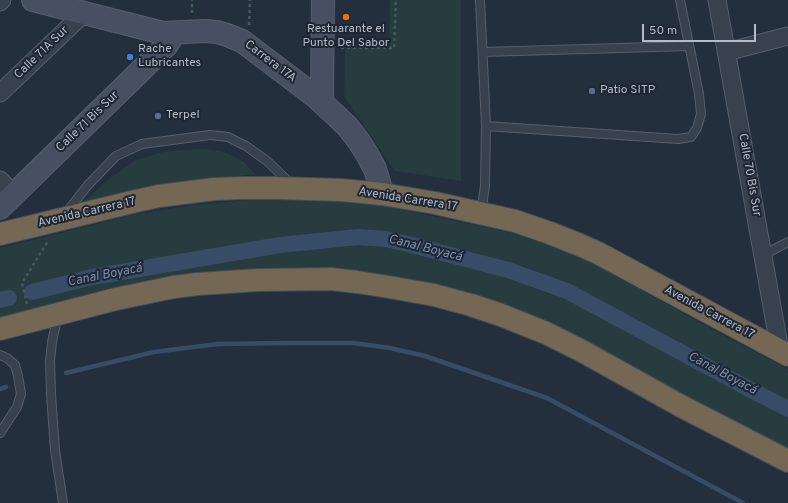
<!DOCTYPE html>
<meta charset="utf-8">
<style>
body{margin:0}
#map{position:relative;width:788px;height:503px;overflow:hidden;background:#242f3e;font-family:Overpass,sans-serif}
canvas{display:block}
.scale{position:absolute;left:642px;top:24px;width:114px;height:18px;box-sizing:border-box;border:2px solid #b4bcc9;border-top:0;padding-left:5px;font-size:12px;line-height:14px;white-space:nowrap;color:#b4bcc9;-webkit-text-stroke:3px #1d2633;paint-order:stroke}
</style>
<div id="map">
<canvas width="788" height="503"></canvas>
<div class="scale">50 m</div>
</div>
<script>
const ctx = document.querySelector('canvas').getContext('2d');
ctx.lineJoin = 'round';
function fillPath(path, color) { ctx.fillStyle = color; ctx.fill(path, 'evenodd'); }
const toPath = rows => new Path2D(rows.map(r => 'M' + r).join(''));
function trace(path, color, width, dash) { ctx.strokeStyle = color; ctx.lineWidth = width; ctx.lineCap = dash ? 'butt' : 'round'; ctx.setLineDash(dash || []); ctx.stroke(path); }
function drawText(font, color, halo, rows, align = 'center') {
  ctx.font = font + ' Overpass,sans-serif'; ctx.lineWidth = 4; ctx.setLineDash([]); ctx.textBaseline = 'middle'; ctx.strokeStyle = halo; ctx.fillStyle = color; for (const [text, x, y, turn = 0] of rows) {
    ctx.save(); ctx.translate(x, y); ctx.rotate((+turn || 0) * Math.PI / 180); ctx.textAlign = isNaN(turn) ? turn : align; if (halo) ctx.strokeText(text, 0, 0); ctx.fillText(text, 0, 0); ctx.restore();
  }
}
const green = toPath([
 [390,0,461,0,461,181,395,171,344,96,345,47,389,47],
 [199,149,213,150,227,153,244,162,255,174,168,184,85,201,109,179,136,160,163,152],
 [260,199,317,200,380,205,512,233,561,249,598,266,715,331,788,369,788,449,681,394,615,357,535,319,434,284,344,269,253,271,67,300,0,317,0,248,133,215,193,205]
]);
const stream = toPath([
 [66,373,154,352,218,344,283,343,353,343,390,348,425,356,547,398,743,503],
 [0,389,6,387]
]);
const canal = toPath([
 [32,292,92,277,280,245,358,237,386,239,408,244,508,270,567,291,753,391,788,409],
 [0,300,9,298]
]);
const path = toPath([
 [192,13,192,0],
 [249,25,250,0],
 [341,48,394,48,396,0],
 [27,304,22,283,48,241]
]);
const lane = toPath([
 [480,0,486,126,485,186,481,213],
 [483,52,689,46],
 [486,126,678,139,691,137,697,128,701,114,699,94,680,0],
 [66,213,88,185,116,156,142,144,210,135,228,137,246,146,267,161,291,184],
 [763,255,788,242],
 [58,315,52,342,50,361,51,394,55,450,63,503],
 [0,355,7,358,15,365,18,376,21,394,17,407,0,433]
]);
const street = toPath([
 [717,0,780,351],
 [0,2,2,0],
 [726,52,788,36],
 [0,93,84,13],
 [0,180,14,195]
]);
const secondary = toPath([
 [33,0,163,33,205,31,217,32,227,35,242,41,316,97,347,126,358,140,367,154,375,169,379,182,382,194],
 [322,102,323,0],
 [0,208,166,46,170,40,174,33]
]);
const highway = toPath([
 [0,234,136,201,159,196,215,189,243,188,276,188,341,190,382,194,435,203,515,221,550,233,580,245,598,253,788,355],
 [0,329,116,299,174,287,198,284,258,280,331,279,357,282,389,287,434,295,471,305,501,315,546,333,582,351,681,406,788,461]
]);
const markers = [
 [346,17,4,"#e8710a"],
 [130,57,4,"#3f7fe0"],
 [592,91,4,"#5c6f8a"],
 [158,116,4,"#5c6f8a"]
];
const poiNames = [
 ["Restuarante el",346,30,"center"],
 ["Punto Del Sabor",346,44,"center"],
 ["Rache",138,50],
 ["Lubricantes",138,64],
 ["Patio SITP",600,91],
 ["Terpel",166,116]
];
const streetNames = [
 ["Calle 71A Sur",42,53,-44],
 ["Carrera 17A",270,62,37],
 ["Calle 71 Bis Sur",88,122,-44],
 ["Calle 70 Bis Sur",749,175,80],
 ["Avenida Carrera 17",408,200,9],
 ["Avenida Carrera 17",87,213,-13],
 ["Avenida Carrera 17",709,313,28]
];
const waterNames = [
 ["Canal Boyacá",425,249,14],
 ["Canal Boyacá",105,276,-11],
 ["Canal Boyacá",722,374,28]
];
fillPath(green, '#263c3f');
trace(stream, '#394c67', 4.5);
trace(canal, '#394c67', 16);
trace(lane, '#565f6c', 10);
trace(street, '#565f6c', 19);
trace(secondary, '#565f6c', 24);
trace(highway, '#434c59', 24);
trace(path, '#44595c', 2.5, [3, 3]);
trace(lane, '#38414e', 8);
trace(street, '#38414e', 17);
trace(secondary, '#465061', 22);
trace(highway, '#746855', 22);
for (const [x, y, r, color] of markers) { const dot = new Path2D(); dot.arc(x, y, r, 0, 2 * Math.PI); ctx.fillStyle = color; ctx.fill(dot); trace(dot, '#1d2633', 1.5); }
drawText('12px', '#b4bcc9', '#1d2633', poiNames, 'left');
drawText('12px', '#b4bcc9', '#1d2633', streetNames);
drawText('italic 13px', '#7c92b1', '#1d2633', waterNames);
</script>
